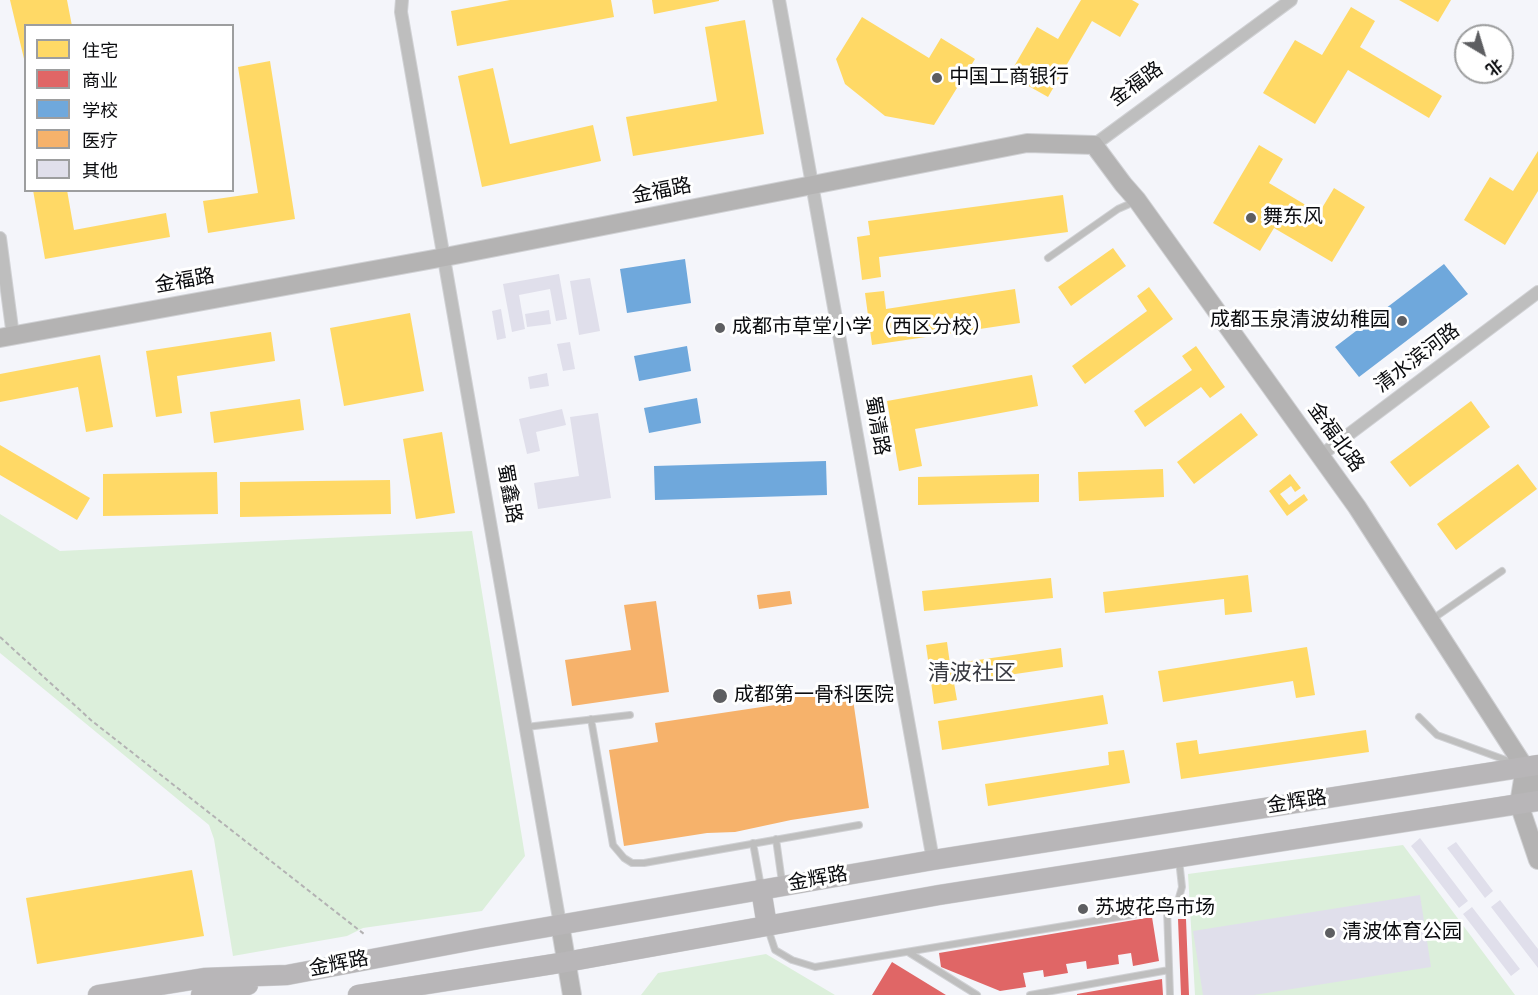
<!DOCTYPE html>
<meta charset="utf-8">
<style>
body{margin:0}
#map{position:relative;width:1538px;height:995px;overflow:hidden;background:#f4f5fa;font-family:"Nunito Sans","Noto Sans SC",sans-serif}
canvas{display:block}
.legend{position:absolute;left:24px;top:24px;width:210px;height:168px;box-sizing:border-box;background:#fff;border:2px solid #9d9e9f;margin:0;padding:8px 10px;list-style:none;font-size:18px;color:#0b0c0f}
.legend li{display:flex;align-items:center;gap:12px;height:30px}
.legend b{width:30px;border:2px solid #9d9e9f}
.north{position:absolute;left:1454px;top:24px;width:60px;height:60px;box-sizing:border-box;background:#fff;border:2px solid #9d9e9f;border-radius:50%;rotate:142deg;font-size:16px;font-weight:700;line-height:24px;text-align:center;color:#0b0c0f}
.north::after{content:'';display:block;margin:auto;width:21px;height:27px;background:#5d5e61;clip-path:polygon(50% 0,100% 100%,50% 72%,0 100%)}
</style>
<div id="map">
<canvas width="1538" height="995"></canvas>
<ul class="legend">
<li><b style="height:16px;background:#ffd966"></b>住宅</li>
<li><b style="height:16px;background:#e06666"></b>商业</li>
<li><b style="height:16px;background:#6fa8dc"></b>学校</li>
<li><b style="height:16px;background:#f6b26b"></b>医疗</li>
<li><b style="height:16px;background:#e0dfeb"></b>其他</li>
</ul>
<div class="north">北</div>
</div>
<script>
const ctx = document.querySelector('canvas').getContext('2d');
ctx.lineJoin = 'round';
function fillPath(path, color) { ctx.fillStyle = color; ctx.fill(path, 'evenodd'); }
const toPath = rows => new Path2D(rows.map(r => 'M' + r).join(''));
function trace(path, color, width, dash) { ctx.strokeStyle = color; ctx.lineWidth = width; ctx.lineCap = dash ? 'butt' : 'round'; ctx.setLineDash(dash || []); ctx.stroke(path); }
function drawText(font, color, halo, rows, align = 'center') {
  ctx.font = font + ' "Nunito Sans","Noto Sans SC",sans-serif'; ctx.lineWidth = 6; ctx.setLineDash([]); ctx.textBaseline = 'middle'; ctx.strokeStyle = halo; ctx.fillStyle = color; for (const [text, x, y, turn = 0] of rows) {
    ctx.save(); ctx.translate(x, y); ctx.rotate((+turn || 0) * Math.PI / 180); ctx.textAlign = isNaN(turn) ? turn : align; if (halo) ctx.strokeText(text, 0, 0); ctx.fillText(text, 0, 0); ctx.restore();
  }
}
const green = toPath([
 [0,514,60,551,472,531,525,856,482,911,363,928,347,936,233,956,214,839,209,825,0,653],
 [1403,845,1515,995,1195,995,1188,874],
 [766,954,835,995,641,995,658,973]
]);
const homes = toPath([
 [10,0,67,0,72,26,26,26,25,63],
 [510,0,611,0,614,17,457,46,451,11],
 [652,0,719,0,719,1,654,14],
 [1081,0,1132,0,1139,4,1120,37,1092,21,1048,97,1009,75,1037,27,1058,39],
 [1399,0,1451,0,1438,22],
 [1351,7,1375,21,1360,47,1442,96,1429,118,1348,70,1315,124,1263,93,1295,40,1322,55],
 [862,17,929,58,941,38,975,59,934,125,885,116,845,84,836,59],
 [745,20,764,134,633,156,626,117,717,101,705,27],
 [270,61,295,219,208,233,203,201,258,193,238,67],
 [493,68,510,144,593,125,601,161,482,187,458,76],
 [1259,145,1283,159,1269,183,1319,213,1334,188,1365,207,1332,262,1274,228,1260,251,1213,223],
 [1538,151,1538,191,1505,245,1464,220,1490,177,1513,191],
 [33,190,67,190,74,230,166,213,170,237,45,259],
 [1063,195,1068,232,879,257,881,277,862,280,857,237,870,235,868,221],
 [1113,248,1126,266,1071,306,1058,287],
 [1149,287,1173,319,1085,384,1072,366,1147,311,1137,296],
 [1015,289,1020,323,872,345,865,293,884,291,886,309],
 [410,313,424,391,344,406,330,328],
 [271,332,275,361,177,376,182,413,156,417,146,351],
 [1196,346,1225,387,1210,398,1201,387,1145,427,1134,411,1192,370,1182,356],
 [100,355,113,427,86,432,78,387,0,402,0,374],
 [1032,375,1038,406,915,429,922,466,899,471,887,401],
 [300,399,304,430,214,443,210,412],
 [1471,401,1490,427,1410,487,1390,462],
 [1241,413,1258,435,1194,484,1177,462],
 [442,432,455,513,416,519,403,439],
 [0,445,90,498,77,520,0,475],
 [1518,464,1537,489,1456,550,1437,524],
 [1163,469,1164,497,1079,501,1078,472],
 [217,472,218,514,103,516,103,474],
 [1039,474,1039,502,918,505,918,477],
 [1290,474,1301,488,1295,492,1291,486,1280,494,1289,505,1304,494,1308,500,1287,516,1269,491],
 [390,480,391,514,240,517,240,482],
 [1248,575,1252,612,1225,615,1224,599,1105,613,1103,592],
 [1051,578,1053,598,924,611,922,591],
 [947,642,950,664,1061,648,1063,667,954,683,957,700,934,704,926,645],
 [1307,647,1315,695,1296,698,1293,681,1163,702,1158,671],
 [1103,695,1108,724,942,750,938,721],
 [1366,730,1369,752,1181,779,1176,743,1197,740,1199,754],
 [1124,750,1130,783,988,806,985,784,1109,765,1108,752],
 [192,870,204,936,37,964,26,898]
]);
const shops = toPath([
 [1152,917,1159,961,1133,966,1131,953,1118,955,1119,964,1087,969,1086,961,1066,964,1068,973,1044,977,1043,970,1023,973,1026,987,1000,991,941,967,939,953],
 [1178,919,1186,919,1189,995,1181,995],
 [892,962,946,995,872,995],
 [1162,979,1163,995,1077,995,1077,994]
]);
const schools = toPath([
 [685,259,691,303,627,313,620,269],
 [1444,264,1468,294,1359,377,1335,347],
 [687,346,691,371,639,381,634,356],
 [697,398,701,423,649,433,644,408],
 [826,461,827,495,655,500,654,466]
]);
const health = toPath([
 [790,591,792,604,759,609,757,595],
 [656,601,669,692,572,706,565,660,631,650,624,605],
 [851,686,869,808,791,820,735,832,707,833,624,846,609,750,658,742,655,723,775,705,774,697]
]);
const building = toPath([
 [559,274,567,319,556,321,550,289,519,295,525,329,512,332,503,284],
 [590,278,600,331,579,335,570,281],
 [501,309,506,338,497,340,492,311],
 [549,310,551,324,527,327,525,314],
 [570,342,575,369,563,371,557,344],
 [547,373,549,386,530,389,528,377],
 [562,409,566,425,536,432,540,451,527,454,519,419],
 [598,413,611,498,538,509,534,483,579,476,570,417],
 [1420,838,1468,901,1459,908,1411,846],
 [1456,842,1493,891,1485,898,1447,848],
 [1420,895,1431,967,1254,995,1203,995,1193,931],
 [1500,900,1538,949,1538,968,1491,907],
 [1472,907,1520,969,1511,976,1463,914]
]);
const path = toPath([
 [0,637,92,721,364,934]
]);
const lane = toPath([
 [1048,258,1118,209,1134,202],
 [1431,620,1502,571],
 [1419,717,1437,735,1514,763],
 [591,719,613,845,624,858,632,863,644,863,859,825],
 [526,727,630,715],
 [776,839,782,882],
 [753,843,761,887],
 [1167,909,1170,995],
 [768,929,775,950,792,960,815,967,1167,909,1178,901,1182,887,1179,860],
 [908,952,977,995],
 [1030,995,1169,970]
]);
const street = toPath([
 [402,0,401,12,560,924],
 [779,0,933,860],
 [1094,145,1291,0],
 [0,238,13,336],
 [1320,456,1538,292]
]);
const secondary = toPath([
 [0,338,445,257,1027,143,1094,145,1123,184,1137,200,1357,507,1538,788],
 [1525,767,1519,804,1538,860],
 [560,924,572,995]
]);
const primary = toPath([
 [761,889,767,926],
 [98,995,204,978,287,975,484,938,933,860,1538,765],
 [201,995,248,985],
 [358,995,566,962,939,895,1538,801]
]);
const markers = [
 [937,78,6,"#5d5e61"],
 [1251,218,6,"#5d5e61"],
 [1402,321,6,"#5d5e61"],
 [720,328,6,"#5d5e61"],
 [720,696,8,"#5d5e61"],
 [1083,909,6,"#5d5e61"],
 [1330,933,6,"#5d5e61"]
];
const poiNames = [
 ["中国工商银行",949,78],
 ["舞东风",1263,218],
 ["成都玉泉清波幼稚园",1390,321,"right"],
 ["成都市草堂小学（西区分校）",732,328],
 ["成都第一骨科医院",734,696],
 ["苏坡花鸟市场",1095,909],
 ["清波体育公园",1342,933]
];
const streetNames = [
 ["金福路",1137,85,-36],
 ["金福路",662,192,-11],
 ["金福路",185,282,-10],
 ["清水滨河路",1418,359,-37],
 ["蜀清路",876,426,80],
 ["金福北路",1335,438,54],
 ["蜀鑫路",508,494,80],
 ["金辉路",1297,803,-9],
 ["金辉路",818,880,-10],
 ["金辉路",339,965,-11]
];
const quarterNames = [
 ["清波社区",972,675]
];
fillPath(green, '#dcefdb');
fillPath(homes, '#ffd966');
fillPath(shops, '#e06666');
fillPath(schools, '#6fa8dc');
fillPath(health, '#f6b26b');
fillPath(building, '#e0dfeb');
trace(lane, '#d0d1d4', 8);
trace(street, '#d0d1d4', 14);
trace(secondary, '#d0d1d4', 20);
trace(primary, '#d0d1d4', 21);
trace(path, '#b3b2b3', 2, [4.5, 3]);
trace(lane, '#bebebe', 6);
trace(street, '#bebebe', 12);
trace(secondary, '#b4b3b3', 18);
trace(primary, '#b8b6b8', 20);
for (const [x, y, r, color] of markers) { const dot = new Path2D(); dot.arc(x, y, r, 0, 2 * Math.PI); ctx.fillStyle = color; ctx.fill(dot); trace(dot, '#fff', 2); }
drawText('20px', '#0b0c0f', '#fff', poiNames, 'left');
drawText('20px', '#0b0c0f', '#fff', streetNames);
drawText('22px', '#383a41', '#fff', quarterNames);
</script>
